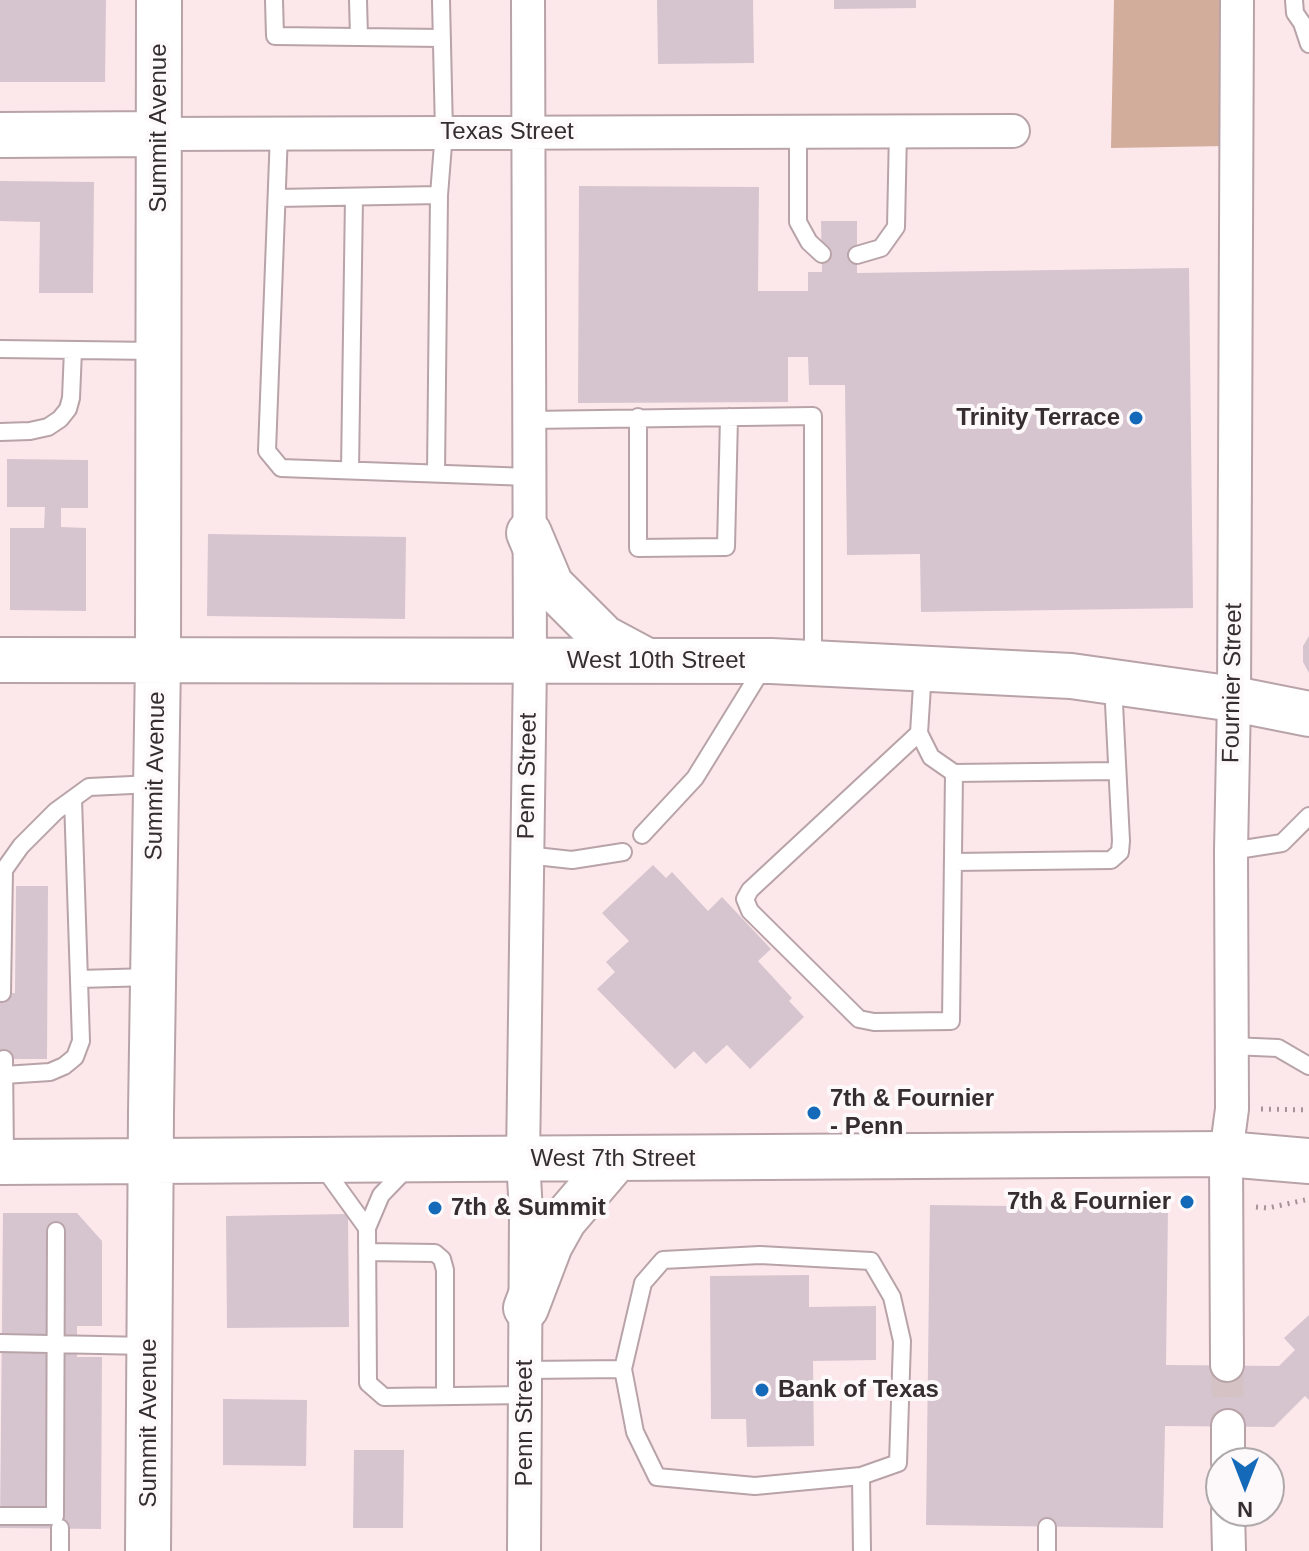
<!DOCTYPE html>
<style>
body{margin:0}
#map{position:relative;width:1309px;height:1551px;overflow:hidden;background:#fce7eb;font-family:Arial,sans-serif}
canvas{display:block}
.north{position:absolute;left:1205px;top:1447px;width:80px;height:80px;box-sizing:border-box;background:#fdf9fa;border:2px solid #ada7a9;border-radius:50%;rotate:180deg;font-size:22px;font-weight:700;line-height:32px;text-align:center;color:#352d2f}
.north::after{content:'';display:block;margin:auto;width:28px;height:36px;background:#146ab8;clip-path:polygon(50% 0,100% 100%,50% 72%,0 100%)}
</style>
<div id="map">
<canvas width="1309" height="1551"></canvas>
<div class="north">N</div>
</div>
<script>
const ctx = document.querySelector('canvas').getContext('2d');
ctx.lineJoin = 'round';
function fillPath(path, color) { ctx.fillStyle = color; ctx.fill(path, 'evenodd'); }
const toPath = rows => new Path2D(rows.map(r => 'M' + r).join(''));
function trace(path, color, width, dash) { ctx.strokeStyle = color; ctx.lineWidth = width; ctx.lineCap = dash ? 'butt' : 'round'; ctx.setLineDash(dash || []); ctx.stroke(path); }
function drawText(font, color, halo, rows, align = 'center') {
  ctx.font = font + ' Arial,sans-serif'; ctx.lineWidth = 8; ctx.setLineDash([]); ctx.textBaseline = 'middle'; ctx.strokeStyle = halo; ctx.fillStyle = color; for (const [text, x, y, turn = 0] of rows) {
    ctx.save(); ctx.translate(x, y); ctx.rotate((+turn || 0) * Math.PI / 180); ctx.textAlign = isNaN(turn) ? turn : align; if (halo) ctx.strokeText(text, 0, 0); ctx.fillText(text, 0, 0); ctx.restore();
  }
}
const forest = toPath([
 [1114,0,1224,0,1226,146,1111,148]
]);
const building = toPath([
 [0,0,106,0,105,82,0,82],
 [657,0,753,0,754,63,658,64],
 [834,0,916,0,916,8,834,9],
 [0,181,94,182,93,293,39,293,40,222,0,221],
 [579,186,759,187,758,291,808,291,808,272,822,272,821,221,857,221,857,273,1189,268,1193,608,921,612,920,554,847,555,845,385,809,385,808,357,788,357,788,402,578,403],
 [7,459,88,460,88,508,61,508,61,527,86,528,86,611,10,610,10,528,44,528,45,507,7,507],
 [208,534,406,537,405,619,207,616],
 [1309,636,1309,673,1303,662,1303,646],
 [653,865,666,878,672,872,708,911,722,897,771,949,758,961,792,998,789,1001,804,1017,750,1069,727,1045,706,1064,694,1051,675,1069,597,989,615,972,606,962,629,941,602,913],
 [16,886,48,886,47,1059,0,1059,0,993,15,993],
 [930,1205,1168,1208,1166,1365,1279,1366,1295,1350,1284,1338,1309,1315,1309,1400,1305,1396,1274,1427,1165,1426,1163,1528,926,1525],
 [3,1213,77,1213,102,1241,102,1326,77,1326,77,1357,102,1357,101,1529,0,1528],
 [348,1214,349,1327,227,1328,226,1216],
 [809,1275,809,1307,876,1306,876,1360,813,1361,814,1446,747,1447,746,1419,711,1419,710,1276],
 [223,1399,307,1400,306,1466,223,1465],
 [354,1450,404,1450,403,1528,353,1528]
]);
const streetTunnel = toPath([
 [1227,1365,1228,1426]
]);
const path = toPath([
 [1261,1109,1309,1110],
 [1256,1207,1268,1208,1305,1200]
]);
const lane = toPath([
 [274,0,275,36,442,38],
 [358,0,359,37],
 [1294,0,1295,13,1302,23,1309,44],
 [798,130,798,222,809,242,822,254],
 [279,133,267,451,281,468,529,477],
 [277,198,439,195,444,132,441,0],
 [857,255,881,248,896,227,898,131],
 [0,349,155,351],
 [638,417,638,548,726,547,729,417],
 [529,420,813,416,813,662],
 [0,432,30,431,48,427,60,419,68,409,71,398,73,350],
 [350,470,354,197],
 [436,473,439,195],
 [923,670,919,733,931,757,954,773,1117,771],
 [919,733,750,890,745,899,750,911,859,1019,874,1022,951,1021,954,773],
 [642,835,695,778,764,666],
 [1231,851,1282,843,1309,816],
 [526,855,572,860,623,852],
 [953,862,1111,860,1120,852,1121,841,1113,684],
 [79,979,151,977],
 [2,993,4,870,21,846,56,811,89,787,153,784],
 [1232,1046,1278,1048,1309,1066],
 [4,1059,5,1160],
 [4,1075,50,1072,64,1066,75,1057,81,1041,73,799],
 [409,1166,381,1195,367,1228,368,1383,384,1397,526,1395],
 [323,1167,367,1228],
 [367,1252,435,1253,442,1259,445,1270,445,1395],
 [0,1343,148,1346],
 [623,1369,643,1283,663,1260,760,1255,871,1261,892,1297,902,1341,898,1463,861,1476],
 [526,1370,623,1369,635,1432,657,1477,755,1486,861,1476,862,1551],
 [0,1516,55,1516,56,1231],
 [1047,1527,1047,1551],
 [60,1528,60,1551]
]);
const street = toPath([
 [160,134,1013,131],
 [1227,1365,1226,1154,1232,1109,1231,851,1234,699,1237,0],
 [1228,1426,1228,1463],
 [1228,1511,1229,1551],
 [524,1551,526,1212,523,1160,530,661,528,0]
]);
const secondary = toPath([
 [0,135,160,134],
 [529,533,551,585,604,638,647,661],
 [0,660,771,661,1071,676,1234,699,1309,714],
 [0,1162,1226,1154,1309,1161],
 [526,1308,550,1245,564,1220,616,1159],
 [148,1551,151,1112,158,661,159,0]
]);
const markers = [
 [1136,418,8,"#146ab8"],
 [814,1113,8,"#146ab8"],
 [1187,1202,8,"#146ab8"],
 [435,1208,8,"#146ab8"],
 [762,1390,8,"#146ab8"]
];
const streetNames = [
 ["Summit Avenue",159,128,-90],
 ["Texas Street",507,132],
 ["West 10th Street",656,661],
 ["Fournier Street",1233,683,-89],
 ["Summit Avenue",156,776,-89],
 ["Penn Street",528,776,-89],
 ["West 7th Street",613,1159],
 ["Summit Avenue",149,1423,-90],
 ["Penn Street",525,1423,-90]
];
const poiNames = [
 ["Trinity Terrace",1120,418,"right"],
 ["7th & Fournier",830,1099],
 ["- Penn",830,1127],
 ["7th & Fournier",1171,1202,"right"],
 ["7th & Summit",451,1208],
 ["Bank of Texas",778,1390]
];
fillPath(forest, '#d2ad9c');
fillPath(building, '#d6c5cf');
trace(streetTunnel, '#d4c2c5', 32, [32, 16]);
trace(lane, '#b8a3a8', 20);
trace(street, '#b8a3a8', 36);
trace(secondary, '#b8a3a8', 48);
trace(path, '#a49498', 5, [2, 6]);
trace(lane, '#fff', 16);
trace(street, '#fff', 32);
trace(secondary, '#fff', 44);
for (const [x, y, r, color] of markers) { const dot = new Path2D(); dot.arc(x, y, r, 0, 2 * Math.PI); ctx.fillStyle = color; ctx.fill(dot); trace(dot, '#fdf9fa', 3); }
drawText('24px', '#352d2f', '#fdf9fa', streetNames);
drawText('bold 24px', '#352d2f', '#fdf9fa', poiNames, 'left');
</script>
